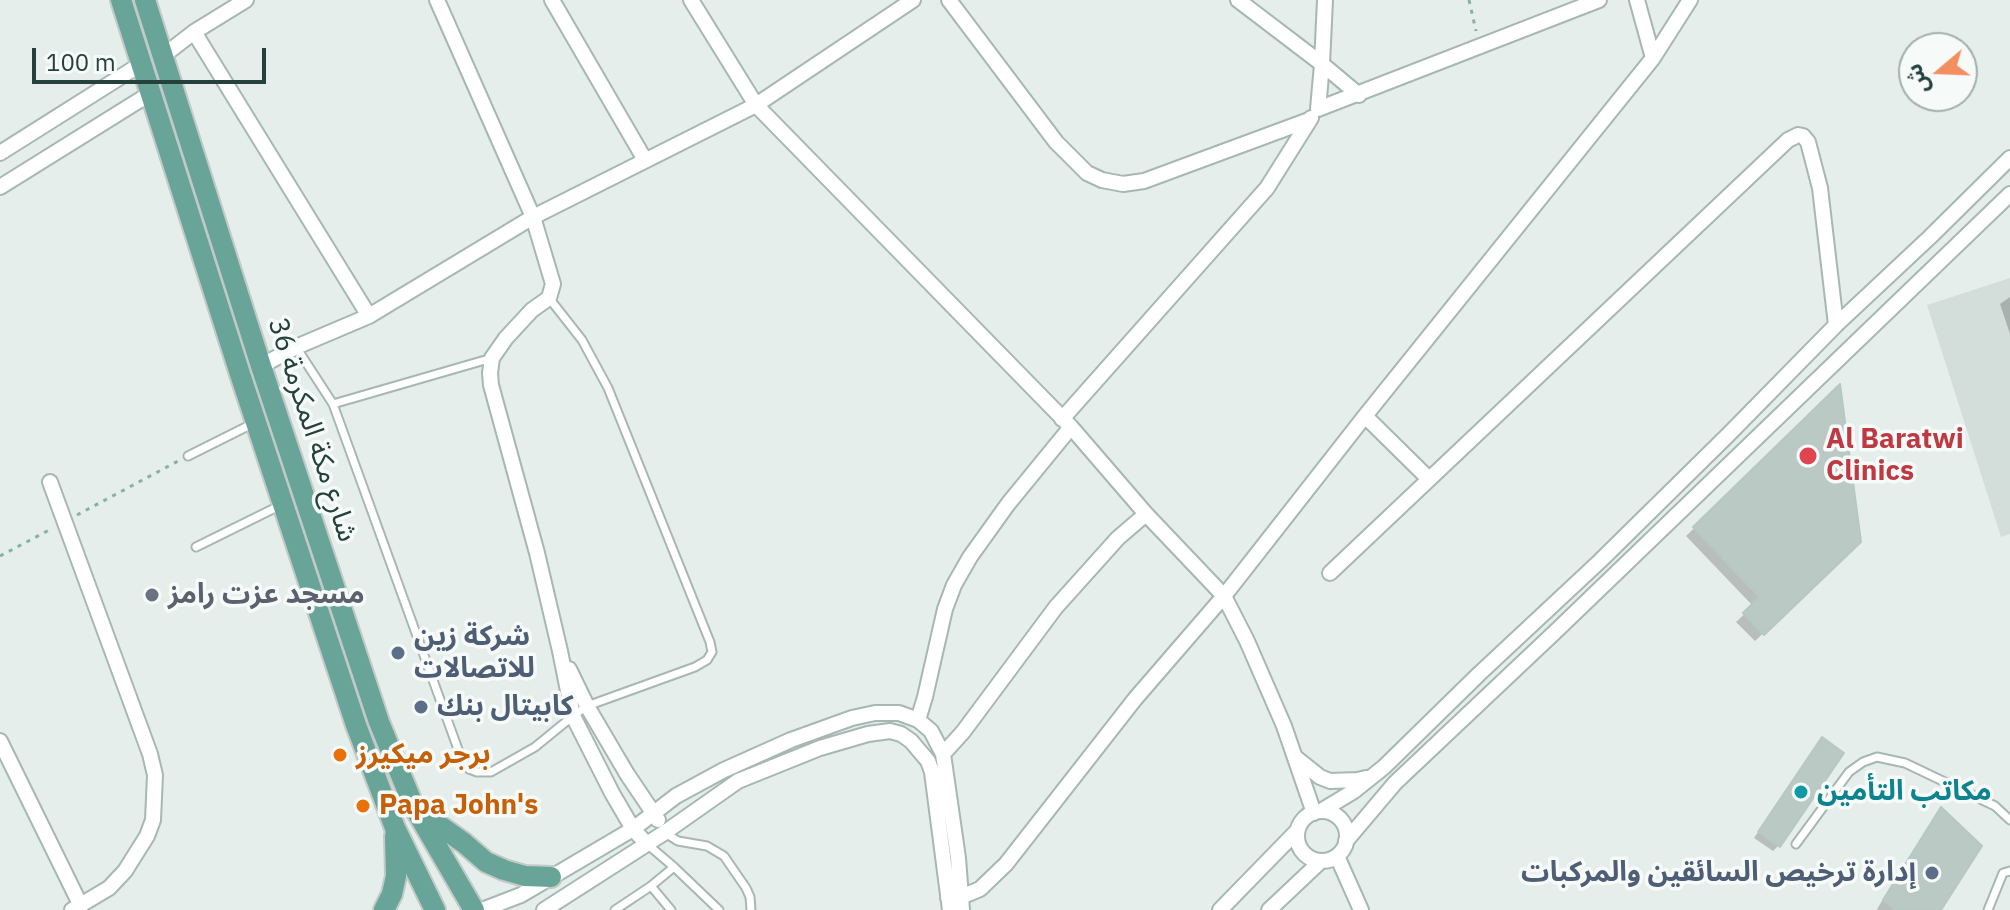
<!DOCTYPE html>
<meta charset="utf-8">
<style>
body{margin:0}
#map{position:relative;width:2010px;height:910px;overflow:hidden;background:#e5eeeb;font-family:"IBM Plex Sans","Noto Sans Arabic",sans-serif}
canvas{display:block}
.north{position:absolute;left:1898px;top:32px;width:80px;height:80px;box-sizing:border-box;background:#f6faf9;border:2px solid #a2b0ad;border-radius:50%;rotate:251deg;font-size:22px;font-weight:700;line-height:32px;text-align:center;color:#24413b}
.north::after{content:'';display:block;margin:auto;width:28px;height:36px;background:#f38e5f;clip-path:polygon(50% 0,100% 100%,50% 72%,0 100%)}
.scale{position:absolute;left:32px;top:48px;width:234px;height:36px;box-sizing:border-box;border:4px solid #24413b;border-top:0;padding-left:10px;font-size:24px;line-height:28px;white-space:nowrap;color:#24413b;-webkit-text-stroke:6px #f6faf9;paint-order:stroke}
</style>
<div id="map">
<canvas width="2010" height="910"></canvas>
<div class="north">ش</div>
<div class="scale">100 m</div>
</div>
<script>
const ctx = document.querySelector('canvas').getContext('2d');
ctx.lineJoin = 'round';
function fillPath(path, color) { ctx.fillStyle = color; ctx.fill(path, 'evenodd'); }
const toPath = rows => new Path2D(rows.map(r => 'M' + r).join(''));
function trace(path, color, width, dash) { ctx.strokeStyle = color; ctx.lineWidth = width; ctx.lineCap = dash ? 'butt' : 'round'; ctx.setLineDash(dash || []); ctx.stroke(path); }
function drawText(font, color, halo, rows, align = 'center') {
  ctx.font = font + ' "IBM Plex Sans","Noto Sans Arabic",sans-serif'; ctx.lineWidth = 7; ctx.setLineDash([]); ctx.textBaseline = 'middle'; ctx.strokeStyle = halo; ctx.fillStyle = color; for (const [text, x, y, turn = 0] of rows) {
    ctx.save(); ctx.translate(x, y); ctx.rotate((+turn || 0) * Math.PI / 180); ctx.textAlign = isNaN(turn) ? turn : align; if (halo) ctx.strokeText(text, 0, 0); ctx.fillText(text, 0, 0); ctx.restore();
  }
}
const built = toPath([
 [2010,278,2010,534,2001,537,1927,305]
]);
const shadow = toPath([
 [2010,297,2010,334,2000,304],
 [1839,389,1859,541,1755,641,1736,622,1753,606,1686,536],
 [1822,739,1778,846,1773,851,1754,838],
 [1941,810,1938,910,1878,910,1877,909,1934,817]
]);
const building = toPath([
 [1840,384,1861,542,1764,635,1743,613,1759,597,1693,527,1840,384],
 [1822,737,1844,753,1780,847,1758,832,1822,737],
 [1941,807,1982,846,1941,910,1895,910,1883,900,1941,807]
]);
const path = toPath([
 [1469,0,1476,31],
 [77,515,180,460],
 [0,556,53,528]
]);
const service = toPath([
 [296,347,333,404,463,763,469,769,477,772,491,772,535,747,573,716,587,706,695,667,707,660,712,652,710,642,608,388,582,340,549,298],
 [333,404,492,358],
 [188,456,254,423],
 [196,547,281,505],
 [665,833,678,841,707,846,724,856,746,888,750,897,751,910],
 [647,844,674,867,719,910],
 [1796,844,1849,772,1863,762,1877,757,1905,763,1995,806,2010,820],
 [651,886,671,910],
 [615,910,651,886,674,867],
 [1988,910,2003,873,2010,871]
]);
const minor = toPath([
 [437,0,533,217,553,284,549,298,532,310,506,338,492,358,490,373,491,385,537,553,560,651,573,716,612,793,633,829,646,843],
 [552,0,645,160],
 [691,0,756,105,1071,427,1146,514,1224,596,1247,641,1284,726,1314,813],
 [949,0,1056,142,1087,173,1102,180,1123,184,1144,181,1309,120],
 [1238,0,1322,64,1318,109,1599,0],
 [1325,0,1322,64,1359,95],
 [1637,0,1653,58],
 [194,32,369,316],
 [163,56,194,32,246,0],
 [0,153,141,64],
 [0,187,151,93],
 [261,366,296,347,369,316,533,217,756,105,913,0],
 [1365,416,1429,479],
 [1062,419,1267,188,1311,118],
 [50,482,150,754,155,775,153,820,147,836,125,871,109,888,72,910],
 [1330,573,1788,140,1798,135,1803,136,1808,142,1820,188,1836,325],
 [569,669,587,706,627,774,658,820],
 [918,720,925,697,945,609,954,585,970,557,1008,504,1071,427],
 [0,741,81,906],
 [943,754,963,732,1056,607,1118,538,1146,514],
 [1295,757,1320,777,1330,781,1357,780,1366,778],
 [1321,811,1354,791,1384,767,1479,674,1600,561,1729,434,1836,325,1930,237,2010,158],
 '1297 836a25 25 0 1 1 50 0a25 25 0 1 1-50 0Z',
 [1346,841,1395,783,1555,632,2010,194],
 [1337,856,1361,910],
 [948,898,961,897,980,889,1006,864,1135,699,1224,596,1365,416,1653,58,1690,0],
 [482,910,521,895,633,829,676,796,724,770,791,740,852,718,875,713,899,713,918,720,931,731,943,754,958,858,962,910],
 [544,910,664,833,738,781,820,748,868,734,890,731,901,734,911,741,928,761,932,772,950,910],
 [1220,910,1297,831],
 [1269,910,1321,861]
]);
const primary = toPath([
 [121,0,240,374,356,725,395,828,435,910],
 [145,0,261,366,379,722,414,807,474,910],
 [419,811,464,843,486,862,504,870,525,876,551,877],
 [384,910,392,894,396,876,395,836]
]);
const markers = [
 [1808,456,10,"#e0444e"],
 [152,595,8,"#6b7280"],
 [398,653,8,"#5c6f8a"],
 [421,707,8,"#5c6f8a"],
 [340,755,8,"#e8710a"],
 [1801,792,8,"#0f9aa8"],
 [363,806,8,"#e8710a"],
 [1932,873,8,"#5c6f8a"]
];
const streetNames = [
 ["شارع مكة المكرمة 36",312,430,72]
];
const healthNames = [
 ["Al Baratwi",1826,440],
 ["Clinics",1826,472]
];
const worshipNames = [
 ["مسجد عزت رامز",168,595]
];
const serviceNames = [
 ["شركة زين",414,637],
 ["للاتصالات",414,669],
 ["كابيتال بنك",437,707],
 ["إدارة ترخيص السائقين والمركبات",1916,873,"right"]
];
const foodNames = [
 ["برجر ميكيرز",356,755],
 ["Papa John's",379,806]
];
const cultureNames = [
 ["مكاتب التأمين",1817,792]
];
fillPath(built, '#d3deda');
fillPath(shadow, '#0003');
fillPath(building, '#bac9c4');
trace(building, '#b7c8c2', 2);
trace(service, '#a7b7b3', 11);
trace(minor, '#a7b7b3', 18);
trace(primary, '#c2cac8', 24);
trace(path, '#85b2a7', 3, [4, 6]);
trace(service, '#fff', 7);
trace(minor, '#fff', 14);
trace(primary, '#69a499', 20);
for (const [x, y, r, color] of markers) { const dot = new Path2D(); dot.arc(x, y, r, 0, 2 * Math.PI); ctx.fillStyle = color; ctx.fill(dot); trace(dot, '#f6faf9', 3); }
drawText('28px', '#24413b', '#f6faf9', streetNames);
drawText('bold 28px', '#be3a42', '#f6faf9', healthNames, 'left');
drawText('bold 28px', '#5b616d', '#f6faf9', worshipNames, 'left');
drawText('bold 28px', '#4e5e75', '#f6faf9', serviceNames, 'left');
drawText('bold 28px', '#c56008', '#f6faf9', foodNames, 'left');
drawText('bold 28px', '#0d838f', '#f6faf9', cultureNames, 'left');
</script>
